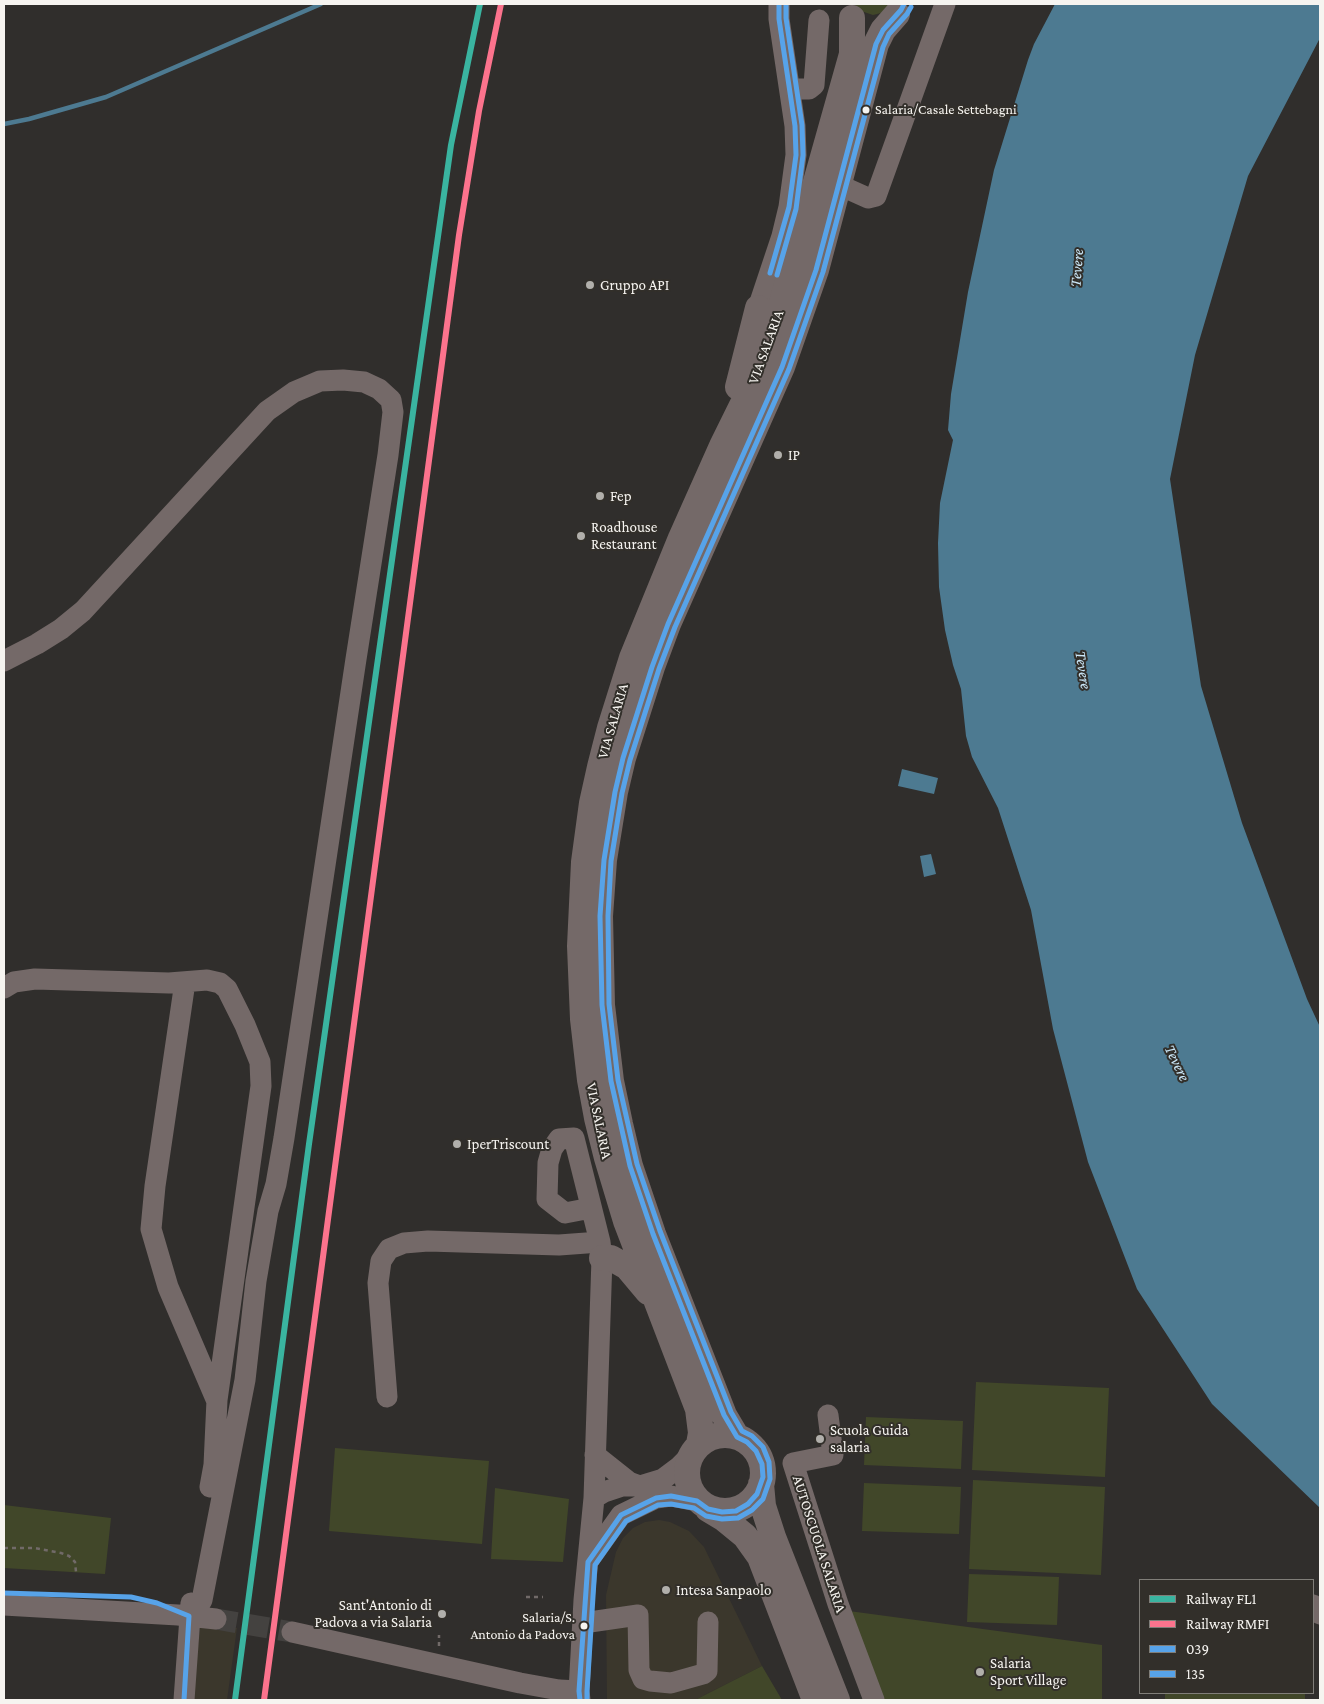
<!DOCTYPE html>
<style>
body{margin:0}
#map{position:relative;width:1324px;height:1704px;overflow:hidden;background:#302e2c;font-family:"Crimson Pro",serif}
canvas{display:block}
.frame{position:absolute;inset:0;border:5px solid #f6f4f0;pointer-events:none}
.legend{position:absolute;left:1139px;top:1579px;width:175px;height:115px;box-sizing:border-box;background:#322f2a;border:1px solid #807e79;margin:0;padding:6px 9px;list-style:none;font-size:15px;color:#f6f4f0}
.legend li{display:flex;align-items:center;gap:10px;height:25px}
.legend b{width:25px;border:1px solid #807e79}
</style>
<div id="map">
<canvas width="1324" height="1704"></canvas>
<div class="frame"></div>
<ul class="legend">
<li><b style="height:6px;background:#3ab4a0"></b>Railway FL1</li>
<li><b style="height:6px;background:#fc738d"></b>Railway RMFI</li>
<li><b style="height:6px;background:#57a3e9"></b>039</li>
<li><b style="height:6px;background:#57a3e9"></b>135</li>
</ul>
</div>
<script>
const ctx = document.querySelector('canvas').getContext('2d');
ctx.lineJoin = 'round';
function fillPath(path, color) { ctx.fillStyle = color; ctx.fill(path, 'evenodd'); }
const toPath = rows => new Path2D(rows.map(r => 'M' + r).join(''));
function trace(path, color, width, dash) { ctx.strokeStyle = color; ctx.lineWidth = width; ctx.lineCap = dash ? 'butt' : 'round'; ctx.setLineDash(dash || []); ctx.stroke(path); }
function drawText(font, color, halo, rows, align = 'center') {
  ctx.font = font + ' "Crimson Pro",serif'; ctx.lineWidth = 4; ctx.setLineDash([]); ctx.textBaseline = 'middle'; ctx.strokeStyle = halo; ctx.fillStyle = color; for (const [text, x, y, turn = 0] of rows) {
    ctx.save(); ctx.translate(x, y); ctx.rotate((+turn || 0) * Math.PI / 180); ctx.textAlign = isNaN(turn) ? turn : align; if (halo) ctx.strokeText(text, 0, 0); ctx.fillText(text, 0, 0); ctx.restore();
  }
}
const built = toPath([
 [659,1520,670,1522,689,1531,704,1547,762,1666,695,1700,607,1700,606,1595,616,1552,623,1538,633,1528,645,1522],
 [215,1623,237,1628,227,1700,193,1700,200,1625]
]);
const green = toPath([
 [854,4,893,4,881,13,873,15,861,11],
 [976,1382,1109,1388,1105,1477,972,1470],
 [866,1417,963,1421,961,1469,864,1465],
 [335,1448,489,1461,482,1544,329,1531],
 [973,1480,1105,1487,1101,1575,969,1569],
 [864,1483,961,1487,959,1534,862,1531],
 [495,1488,569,1499,563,1562,491,1559],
 [4,1505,111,1518,105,1574,4,1568],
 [969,1574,1059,1577,1057,1625,967,1622],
 [834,1609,1102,1645,1102,1700,870,1700],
 [762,1666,782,1700,695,1700],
 [1165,1693,1305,1693,1305,1700,1165,1700]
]);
const water = toPath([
 [1055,4,1320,4,1320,38,1248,176,1195,355,1170,479,1201,686,1242,823,1307,999,1320,1027,1320,1508,1212,1404,1137,1289,1088,1162,1053,1029,1031,910,998,808,972,757,966,736,961,689,953,665,945,630,939,587,938,543,940,503,953,440,948,430,951,394,968,292,994,170,1028,60,1034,44],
 [902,769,938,778,934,794,898,786],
 [931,854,936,874,924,877,920,856]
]);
const stream = toPath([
 [4,124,29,119,106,97,321,4]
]);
const minorTunnel = toPath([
 [216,1619,292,1632]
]);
const path = toPath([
 [4,1548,35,1548,61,1553,69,1556,75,1562,76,1572],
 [526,1597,543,1597],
 [439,1646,439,1635]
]);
const minor = toPath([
 [790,89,809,89,814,85,819,20],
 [839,185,868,198,876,196,945,4],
 [758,308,782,236,789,207,796,155,795,126,779,19,779,4],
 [4,661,37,644,61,629,83,611,267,411,294,392,320,381,343,380,364,382,379,389,391,400,393,412,388,455,356,659,284,1138,276,1184,268,1211,256,1281,245,1380,202,1600,196,1610,189,1616],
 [185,982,155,1186,151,1229,168,1287,216,1399],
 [4,988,14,982,35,979,169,983,207,980,220,983,227,989,245,1025,260,1062,261,1086,217,1400,214,1465,210,1487],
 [387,1397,378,1283,381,1261,389,1249,404,1243,428,1241,559,1245,600,1242],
 [828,1415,833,1455,793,1463,838,1604,874,1700],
 [595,1455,629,1482,640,1486],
 [594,1498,604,1492,622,1486,640,1486,663,1479,679,1467,691,1455],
 [589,1560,621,1515,656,1498,671,1496,697,1501],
 [4,1605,178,1615,216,1619],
 [1313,1605,1320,1614],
 [583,1623,638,1615,639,1670,643,1679,650,1681,671,1683,703,1674,707,1671,708,1622],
 [292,1632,520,1683,559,1690,579,1691],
 [184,1700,191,1603],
 [580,1700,579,1691,584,1600,594,1498,602,1258,600,1242,574,1138,559,1139,552,1149,548,1163,547,1199,565,1213,591,1208]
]);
const major = toPath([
 [738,387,758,308],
 [602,1258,611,1258,627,1267,648,1292],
 '687 1473a38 38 0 1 1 76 0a38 38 0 1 1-76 0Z',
 [737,1437,724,1415,653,1234,630,1166,620,1124,611,1081,602,1005,600,916,604,860,615,792,623,758,652,667,668,624,782,367,816,270,876,44,883,30,897,14],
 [699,1444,701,1433,698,1409,626,1221,607,1158,597,1118,590,1080,583,1019,580,946,584,862,592,803,600,767,610,728,632,658,681,538,722,446,759,371,777,320,852,54,852,18],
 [761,1484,763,1506,773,1537,837,1700],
 [708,1509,723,1518,745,1536,760,1557,815,1700]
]);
const bus1 = toPath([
 [770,273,789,207,796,155,795,126,779,19,779,4],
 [4,1593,131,1597,157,1603,189,1616,184,1700],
 [580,1700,579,1691,588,1562,621,1515,656,1498,671,1496,697,1501,708,1509,722,1512,736,1511,748,1504,757,1494,763,1477,762,1464,756,1451,747,1442,737,1437,724,1415,653,1234,630,1166,611,1081,602,1005,600,916,604,860,615,792,623,758,652,667,668,624,782,367,816,270,876,44,883,30,901,10,904,4]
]);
const bus2 = toPath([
 [777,275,796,209,803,155,802,125,786,18,786,4],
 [587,1699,587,1691,595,1565,626,1521,658,1505,671,1504,694,1508,706,1516,722,1519,738,1518,752,1510,763,1499,770,1479,769,1462,763,1447,752,1436,742,1431,731,1412,660,1231,637,1164,618,1080,609,1004,608,916,611,861,622,793,630,760,659,669,675,627,789,369,823,272,883,47,889,34,907,14,911,7]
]);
const rail1 = toPath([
 [235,1700,309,1144,451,145,480,4]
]);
const rail2 = toPath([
 [264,1700,459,235,479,111,501,4]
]);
const markers = [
 [866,110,4.5,"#f6f4f0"],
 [590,285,5,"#b1afab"],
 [778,455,5,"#b1afab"],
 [600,496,5,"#b1afab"],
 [581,536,5,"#b1afab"],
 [457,1144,5,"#b1afab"],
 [820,1439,5,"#b1afab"],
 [666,1590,5,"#b1afab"],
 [442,1614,5,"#b1afab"],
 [584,1626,4.5,"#f6f4f0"],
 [980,1672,5,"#b1afab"]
];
const busNames = [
 ["Salaria/Casale Settebagni",875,110],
 ["Salaria/S.",575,1618,"right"],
 ["Antonio da Padova",575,1635,"right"]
];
const poiNames = [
 ["Gruppo API",600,285],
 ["IP",788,455],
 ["Fep",610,496],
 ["Roadhouse",591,527],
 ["Restaurant",591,544],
 ["IperTriscount",467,1144],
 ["Scuola Guida",830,1430],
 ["salaria",830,1447],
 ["Intesa Sanpaolo",676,1590],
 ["Sant'Antonio di",432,1605,"right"],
 ["Padova a via Salaria",432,1622,"right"],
 ["Salaria",990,1663],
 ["Sport Village",990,1680]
];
const streetNames = [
 ["VIA SALARIA",766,347,-70],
 ["VIA SALARIA",613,721,-74],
 ["VIA SALARIA",599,1121,78],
 ["AUTOSCUOLA SALARIA",819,1544,72]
];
const waterNames = [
 ["Tevere",1077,268,-86],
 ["Tevere",1083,670,81],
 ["Tevere",1177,1063,64]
];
fillPath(built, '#3b372c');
fillPath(green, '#414729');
fillPath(water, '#4d7a91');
trace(stream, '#4d7a91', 4.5);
trace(minorTunnel, '#444240', 21, [21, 11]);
trace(path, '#716a68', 2.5, [4, 4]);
trace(minor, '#746968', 21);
trace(major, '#746968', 26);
trace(bus1, '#57a3e9', 5);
trace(bus2, '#57a3e9', 5);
trace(rail1, '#3ab4a0', 6);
trace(rail2, '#fc738d', 6);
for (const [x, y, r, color] of markers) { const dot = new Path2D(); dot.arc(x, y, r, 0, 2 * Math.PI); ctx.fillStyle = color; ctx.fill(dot); trace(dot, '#322f2a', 2); }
drawText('14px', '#f6f4f0', '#322f2a', busNames, 'left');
drawText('15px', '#f6f4f0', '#322f2a', poiNames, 'left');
drawText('15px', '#f6f4f0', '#322f2a', streetNames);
drawText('italic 16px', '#cbe8f9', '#322f2a', waterNames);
</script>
